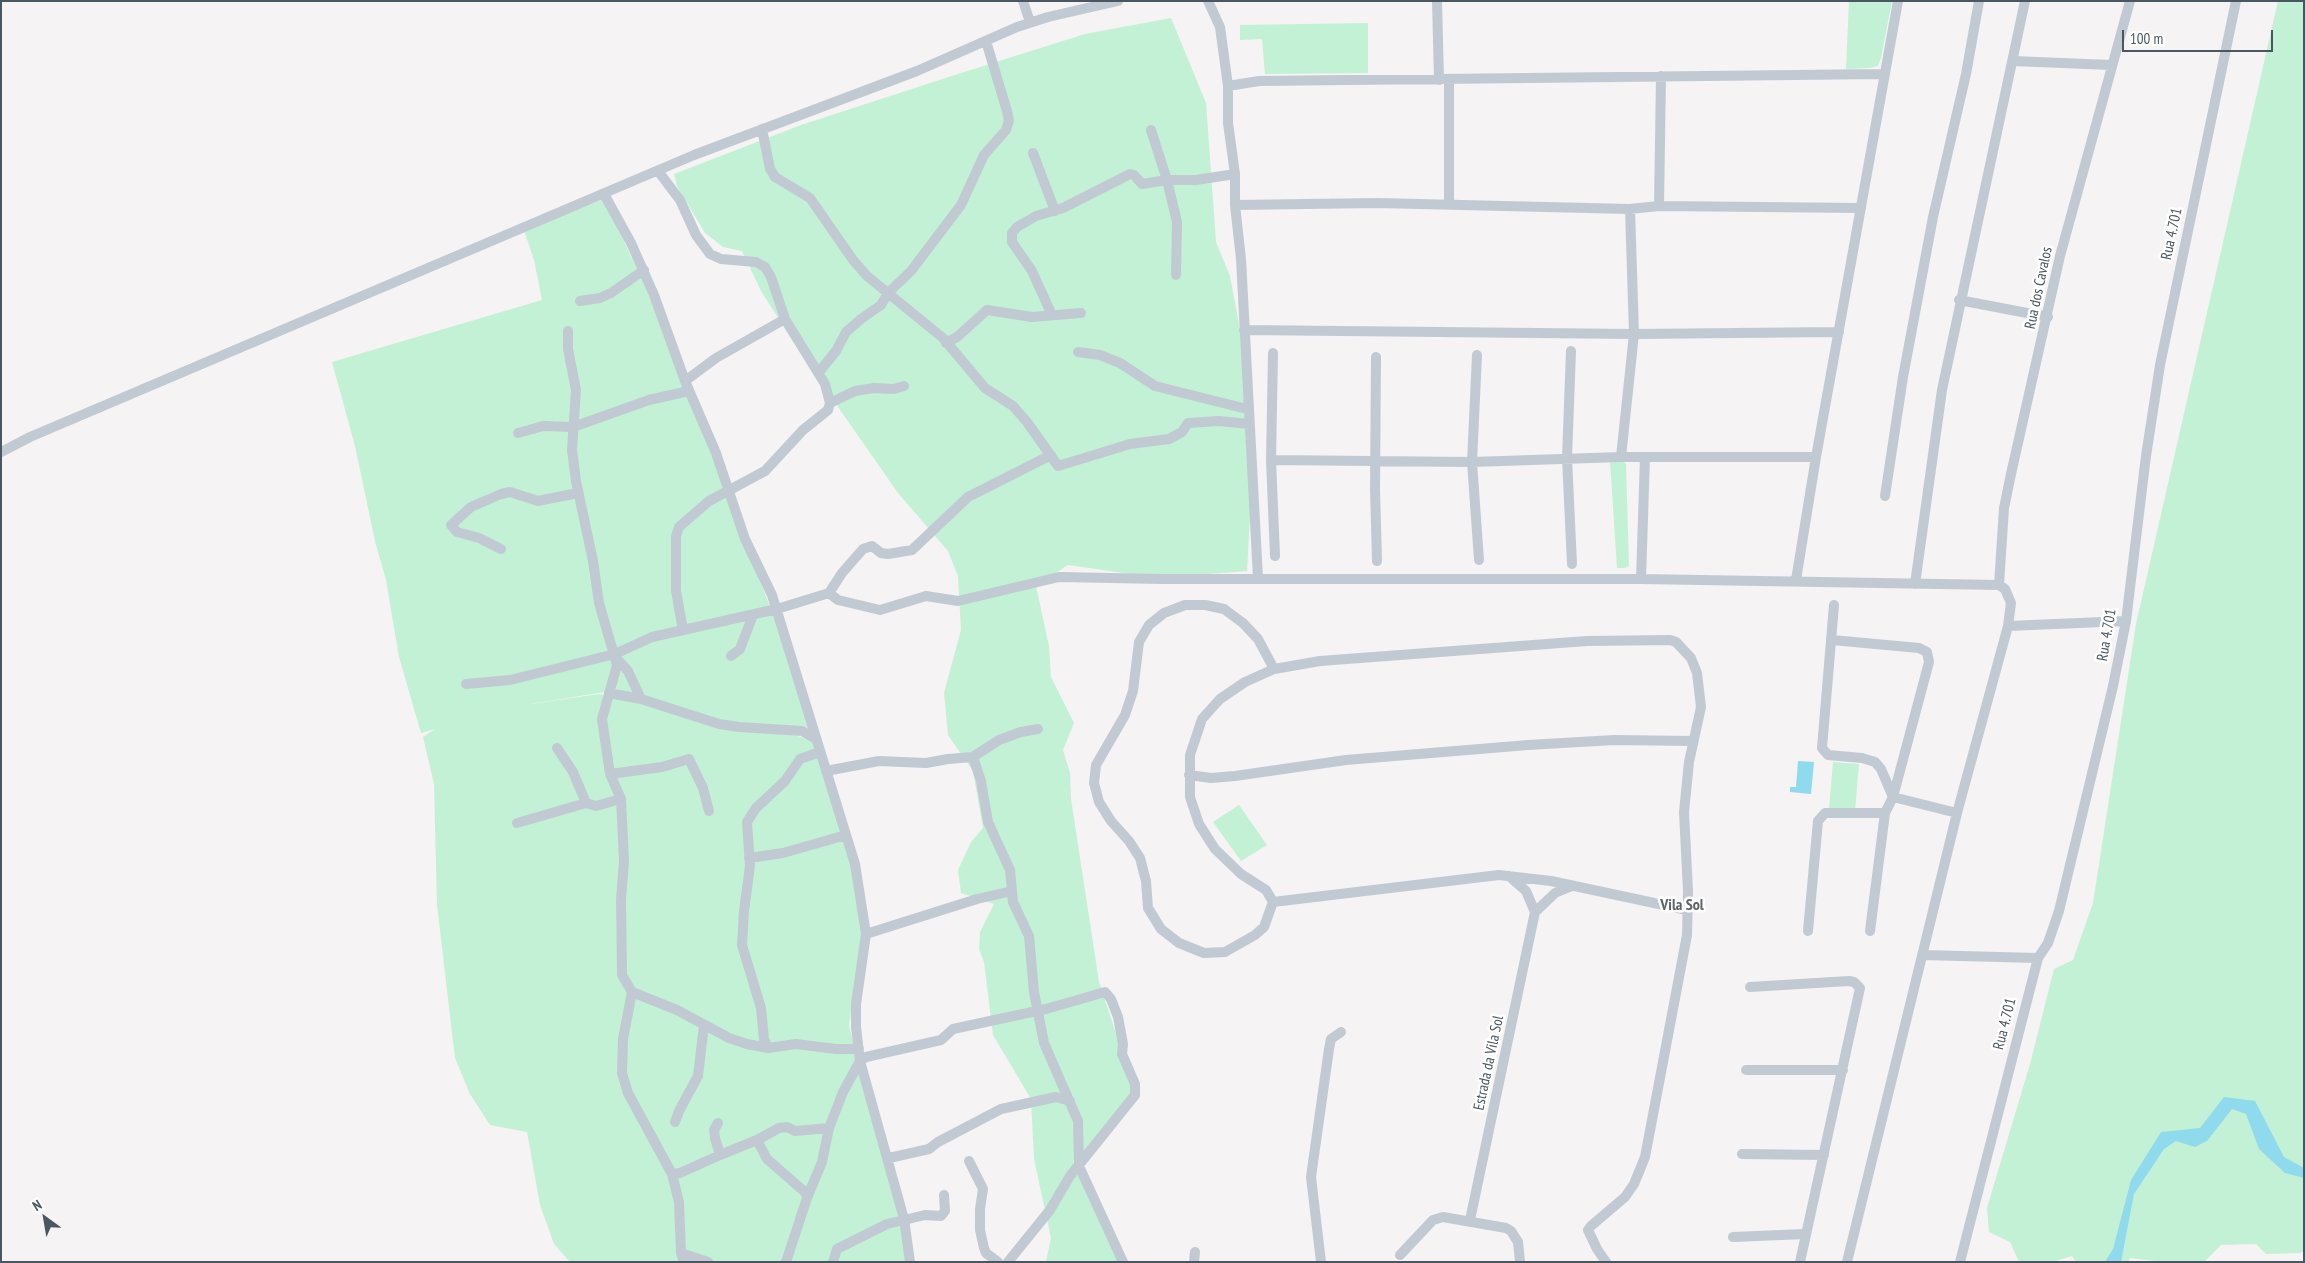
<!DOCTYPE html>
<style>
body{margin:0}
#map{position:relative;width:2305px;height:1263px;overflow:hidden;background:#f5f3f3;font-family:"PT Sans Narrow",sans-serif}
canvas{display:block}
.frame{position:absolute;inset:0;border:2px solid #4a5661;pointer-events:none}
.north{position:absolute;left:20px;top:1193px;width:50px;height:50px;-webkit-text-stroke:4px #fff;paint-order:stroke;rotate:328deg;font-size:14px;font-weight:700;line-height:20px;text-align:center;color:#4a5661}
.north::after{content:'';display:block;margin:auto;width:18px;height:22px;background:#4a5661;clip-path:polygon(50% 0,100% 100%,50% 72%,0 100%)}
.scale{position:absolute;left:2122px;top:30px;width:151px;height:22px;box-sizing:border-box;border:2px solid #4a5661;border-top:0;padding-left:6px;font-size:15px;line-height:18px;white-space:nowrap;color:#4a5661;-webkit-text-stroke:4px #fff;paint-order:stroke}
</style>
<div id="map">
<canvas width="2305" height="1263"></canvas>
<div class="frame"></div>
<div class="north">N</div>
<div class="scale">100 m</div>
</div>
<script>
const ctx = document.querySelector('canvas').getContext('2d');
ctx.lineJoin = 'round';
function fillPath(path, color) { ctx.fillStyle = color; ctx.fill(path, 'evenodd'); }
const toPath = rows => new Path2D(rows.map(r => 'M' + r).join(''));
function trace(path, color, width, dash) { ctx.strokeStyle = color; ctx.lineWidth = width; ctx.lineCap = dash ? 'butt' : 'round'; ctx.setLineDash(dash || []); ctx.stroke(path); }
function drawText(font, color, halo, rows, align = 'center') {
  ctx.font = font + ' "PT Sans Narrow",sans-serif'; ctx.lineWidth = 5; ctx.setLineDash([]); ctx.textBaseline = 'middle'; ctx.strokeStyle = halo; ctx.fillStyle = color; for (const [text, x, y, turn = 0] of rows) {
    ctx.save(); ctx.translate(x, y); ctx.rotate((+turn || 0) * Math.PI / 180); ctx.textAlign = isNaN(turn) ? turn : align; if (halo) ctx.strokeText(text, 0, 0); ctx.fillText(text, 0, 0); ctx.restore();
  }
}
const green = toPath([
 [1849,1,1892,1,1881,58,1878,66,1870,68,1846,69],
 [2278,1,2304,1,2304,1251,2300,1253,2266,1254,2256,1244,2221,1245,2204,1262,2163,1262,2130,1258,2128,1262,2076,1262,2072,1256,2052,1262,2019,1262,2010,1242,1989,1232,1987,1208,2030,1064,2054,969,2073,960,2093,903,2136,624],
 [1171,18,1206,103,1216,242,1230,276,1240,329,1251,499,1247,571,1158,578,1068,565,1036,586,1049,646,1051,677,1074,723,1063,750,1070,773,1071,799,1099,982,1132,1082,1132,1095,1085,1153,1073,1161,1118,1262,1046,1262,1051,1238,1034,1159,1031,1099,993,1035,984,962,979,949,980,932,994,904,961,893,958,870,971,842,983,828,973,771,948,735,944,693,961,630,958,576,948,551,898,493,799,351,761,291,742,251,723,247,705,233,677,186,674,174,801,125,961,73,1085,34],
 [1368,23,1368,73,1265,74,1262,39,1240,40,1240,25],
 [604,199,648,293,702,432,718,469,723,486,776,622,811,729,742,726,628,694,605,692,518,706,599,694,637,700,725,728,788,733,814,741,851,861,862,933,849,1026,894,1191,908,1262,570,1262,554,1244,540,1205,527,1132,490,1125,470,1094,455,1058,437,905,434,784,423,737,435,729,421,733,399,657,386,580,375,541,355,446,332,362,542,300,534,260,524,230],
 [1610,461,1623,461,1626,464,1629,566,1625,568,1617,568],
 [1833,762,1859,764,1855,811,1829,809],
 [1239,805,1267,845,1241,861,1213,822]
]);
const water = toPath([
 [1798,761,1814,762,1811,794,1790,792,1790,787,1796,787],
 [2224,1097,2255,1101,2284,1157,2304,1168,2304,1178,2285,1173,2259,1149,2246,1114,2232,1109,2207,1141,2195,1147,2176,1141,2164,1149,2134,1194,2121,1262,2105,1262,2113,1249,2131,1180,2161,1132,2200,1128]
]);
const street = toPath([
 [1023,1,1030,22],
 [1208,1,1220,27,1228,86,1228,123,1235,174,1235,205,1241,259,1258,578],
 [1437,1,1439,80],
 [2013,61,2111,65],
 [1228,86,1259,81,1884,74],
 [762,129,770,169,775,177,810,198,853,260,867,276,943,338,985,388,1013,406,1027,422,1058,466,1130,444,1169,439,1182,432,1188,423,1219,421,1249,424],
 [1151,130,1167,180,1177,222,1176,275],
 [1033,153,1055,211],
 [658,171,680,200,696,235,710,254,721,259,756,262,765,267,771,277,785,319,825,384,830,403,828,410,803,430,765,471,709,501,679,527,676,536,676,591,683,630],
 [604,194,631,243,654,295,685,381,716,453,745,539,772,595,855,864,866,934,856,1004,856,1027,860,1061,904,1219,910,1262],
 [1235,205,1377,203,1630,209,1659,206,1861,208],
 [1449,205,1449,80],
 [1659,206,1661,76],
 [1959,300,2048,317],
 [580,301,600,298,611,293,644,270],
 [1051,313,1032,271,1012,242,1012,233,1017,227,1036,216,1063,208,1130,174,1134,175,1142,184,1167,180,1196,180,1235,174],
 [1244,330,1634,334,1839,332],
 [568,331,568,349,576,390,572,450,576,481,593,561,599,603,617,665,602,719,610,774,621,799,624,861,621,900,622,975,632,992,677,1010,729,1038,747,1044,768,1048,796,1044,836,1049,859,1049],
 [946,343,957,337,987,310,1032,317,1081,313],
 [1571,351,1567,458,1572,564],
 [1078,352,1100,355,1120,363,1155,386,1247,409],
 [1273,353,1271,460,1275,556],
 [1376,357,1375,489,1377,561],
 [819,372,836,351,846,332,861,319,881,305,888,293,911,271,961,205,984,155,1006,130,1009,121,1007,111,986,41],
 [685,381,716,358,785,319],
 [830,403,855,391,874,388,894,389,904,386],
 [518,433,543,426,573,427,649,400,689,391],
 [1,452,30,437,694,155,917,71,1017,27,1048,17,1118,1],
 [1621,457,1816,457],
 [1271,460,1472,462,1477,355],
 [1885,496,1903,377,1933,217,1966,74,1979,1],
 [501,549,479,538,457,532,451,525,471,507,501,494,510,492,538,501,578,493],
 [1479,560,1472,462,1621,457,1634,334,1630,209],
 [1641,579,1645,457],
 [1796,580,1816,457,1898,1],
 [1915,584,1942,390,2025,1],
 [1999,585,2004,508,2011,474,2060,256,2130,1],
 [829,593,842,573,863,549,872,546,881,553,888,554,912,550,968,497,1051,455],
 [1834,605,1822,748,1828,755,1862,758,1875,762,1881,769,1893,797],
 [2008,626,2126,621],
 [731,656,740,649,753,615],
 [617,659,628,671,641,699],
 [1274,669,1258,639,1243,623,1224,609,1205,605,1185,605,1164,613,1149,625,1139,642,1133,691,1125,715,1096,765,1094,783,1099,802,1111,821,1129,841,1140,858,1146,881,1148,908,1161,929,1179,943,1204,953,1225,952,1255,935,1264,927,1273,902,1266,890,1241,874,1215,849,1199,824,1190,797,1190,755,1202,719,1220,699,1245,682,1274,669,1320,661,1587,641,1670,640,1676,642,1691,658,1697,673,1701,707,1689,762,1684,812,1688,891,1687,935,1645,1157,1634,1184,1625,1197,1591,1226,1588,1230,1597,1249,1606,1262],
 [466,684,510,680,615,654,652,637,777,609,829,593,838,600,880,610,926,596,958,601,1059,577,1162,579,1641,579,1999,585,2005,589,2011,603,2008,626,1957,813,1847,1262],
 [609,693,641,699,719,724,739,727,802,731,816,739],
 [557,748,573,772,586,803],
 [973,757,981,781,988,822,1010,870,1013,902,1029,936,1034,992,1044,1043,1078,1121,1079,1166,1123,1262],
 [826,771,879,761,926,763,948,759,973,757,999,740,1021,732,1038,729],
 [610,774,662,767,689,759,703,788,709,811],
 [1189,775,1211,778,1235,776,1346,760,1528,745,1614,740,1693,741],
 [1893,797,1957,813],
 [517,823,586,803,596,806,621,799],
 [749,858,783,853,846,835],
 [1509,876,1526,891,1535,912],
 [1273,902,1499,875,1551,881,1687,910],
 [1808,931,1818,821,1825,813,1885,813,1893,797,1929,662,1927,652,1919,648,1832,640],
 [1870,931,1885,813],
 [866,934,977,899,1012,891],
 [1922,955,2038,958],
 [1750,987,1849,981,1854,982,1860,988,1800,1262],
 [632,992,623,1039,622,1073,628,1093,672,1174,679,1202,681,1253,684,1262],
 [768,1048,764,1039,761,1008,742,945,744,911,750,866,747,822,756,808,785,781,800,759,820,752],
 [1746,1070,1843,1070],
 [675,1122,679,1111,698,1076,704,1025],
 [757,1140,767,1159,806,1193,807,1198],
 [1742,1154,1824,1155],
 [720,1155,757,1140,779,1128,787,1127,795,1131,829,1128],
 [889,1158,929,1149,938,1142,1001,1109,1056,1097,1070,1101],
 [969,1161,983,1189,980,1209,980,1230,984,1248,986,1253,998,1262],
 [672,1174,680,1173,720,1155,715,1138,714,1130,718,1123],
 [1470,1220,1535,912,1555,893,1572,886],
 [1733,1237,1805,1234],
 [681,1253,708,1262],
 [1400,1255,1433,1220,1443,1217,1506,1228,1511,1231,1518,1242,1520,1262],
 [786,1262,807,1198,822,1162,829,1128,843,1092,860,1061,866,1057,941,1040,953,1029,1046,1009,1105,992,1111,999,1118,1017,1123,1044,1122,1054,1135,1084,1135,1095,1070,1176,1050,1210,1008,1262],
 [833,1262,837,1249,887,1224,925,1215,941,1216,945,1211,944,1195],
 [1194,1262,1195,1252],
 [1321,1262,1311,1177,1329,1049,1331,1039,1341,1032],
 [1960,1262,2038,958,2048,943,2059,911,2113,686,2126,621,2146,456,2160,365,2236,1]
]);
const streetNames = [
 ["Rua 4.701",2172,234,-78],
 ["Rua dos Cavalos",2039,288,-78],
 ["Rua 4.701",2107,635,-80],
 ["Rua 4.701",2005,1024,-76],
 ["Estrada da Vila Sol",1489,1063,-78]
];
const neighbourhoodNames = [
 ["Vila Sol",1682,905]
];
fillPath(green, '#c3f1d5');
fillPath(water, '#90daee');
trace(street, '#c1cad2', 10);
drawText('15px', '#4a5661', '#fff', streetNames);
drawText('bold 16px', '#5f6368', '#fff', neighbourhoodNames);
</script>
